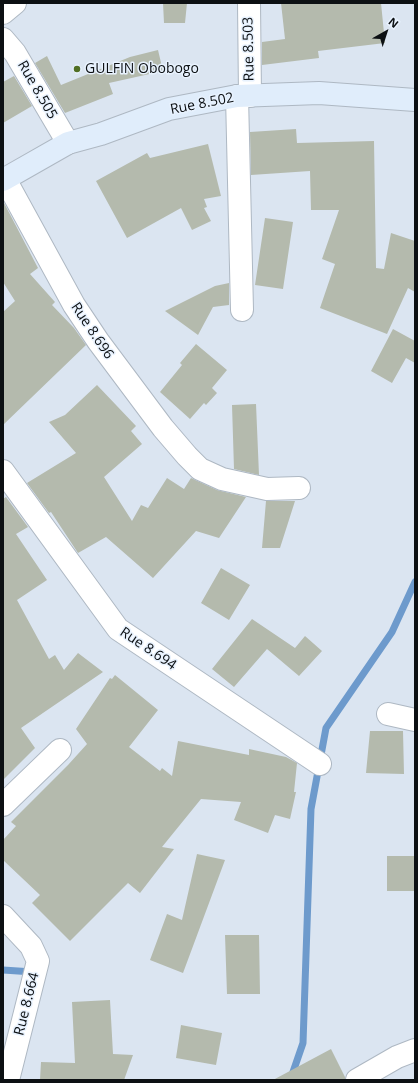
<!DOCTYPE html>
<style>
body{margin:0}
#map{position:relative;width:418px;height:1083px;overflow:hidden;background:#dbe5f1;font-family:"Open Sans",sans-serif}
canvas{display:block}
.frame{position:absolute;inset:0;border:4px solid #0c1013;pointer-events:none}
.north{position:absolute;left:366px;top:12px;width:40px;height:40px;-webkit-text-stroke:3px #e8f2fe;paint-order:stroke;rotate:39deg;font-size:11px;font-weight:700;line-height:16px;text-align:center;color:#0c1013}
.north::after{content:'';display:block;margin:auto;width:14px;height:18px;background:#0c1013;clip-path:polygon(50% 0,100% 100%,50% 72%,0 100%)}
</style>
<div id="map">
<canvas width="418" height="1083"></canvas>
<div class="frame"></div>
<div class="north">N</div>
</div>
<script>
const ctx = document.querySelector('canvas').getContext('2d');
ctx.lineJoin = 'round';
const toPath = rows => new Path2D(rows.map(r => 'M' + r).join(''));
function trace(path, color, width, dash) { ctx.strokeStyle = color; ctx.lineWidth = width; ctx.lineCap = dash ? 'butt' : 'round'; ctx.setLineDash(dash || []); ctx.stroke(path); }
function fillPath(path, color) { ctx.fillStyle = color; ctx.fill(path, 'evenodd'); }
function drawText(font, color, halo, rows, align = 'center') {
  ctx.font = font + ' "Open Sans",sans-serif'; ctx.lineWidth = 3; ctx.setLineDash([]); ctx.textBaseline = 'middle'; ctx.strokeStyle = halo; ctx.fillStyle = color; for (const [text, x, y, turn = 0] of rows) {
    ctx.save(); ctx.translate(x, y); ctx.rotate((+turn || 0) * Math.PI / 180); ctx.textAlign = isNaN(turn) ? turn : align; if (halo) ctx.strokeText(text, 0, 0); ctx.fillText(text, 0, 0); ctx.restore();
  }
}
const stream = toPath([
 [3,970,33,972],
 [291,1080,293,1072,303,1043,311,809,326,728,392,632,415,582]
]);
const building = toPath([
 [163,3,187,3,185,23,164,23],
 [281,3,381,3,385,43,318,51,319,58,262,65,262,42,285,39],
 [158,50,163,71,109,83,113,94,65,113,35,63,47,56,61,85,130,57],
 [14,76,32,106,3,123,3,82],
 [296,129,297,143,374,141,376,268,384,269,391,233,415,241,415,292,408,288,387,334,320,308,335,264,322,259,339,210,311,210,310,171,251,175,250,132],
 [208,144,221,196,204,199,207,207,204,208,211,221,192,230,181,208,127,238,96,181,147,153,150,158],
 [3,201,38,268,30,274,55,302,52,305,74,328,86,345,3,425,3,312,15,301,3,282],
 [265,218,293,222,283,289,255,285],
 [229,283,229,305,213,307,198,335,165,311,215,286],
 [393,329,415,341,415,363,406,358,392,383,371,371],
 [196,344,227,370,212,388,217,393,206,405,204,403,190,419,160,392,182,365,180,363],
 [97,385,136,426,131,431,142,444,104,477,132,521,141,505,148,508,167,478,184,489,191,478,217,490,246,497,219,538,196,531,153,578,106,537,78,553,51,512,49,513,27,483,76,453,49,422,65,415],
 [256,404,259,475,234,469,232,405],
 [6,497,28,527,16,534,47,580,17,600,49,659,55,655,64,670,78,653,103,672,21,728,35,748,3,780,3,499],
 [266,501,295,501,280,548,262,548],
 [221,568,250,585,229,620,201,603],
 [252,619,295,648,305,636,322,651,299,676,267,649,234,687,212,669],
 [115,675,158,710,129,747,160,771,162,768,172,776,178,741,249,755,249,749,286,757,297,763,294,792,296,792,290,819,275,815,268,833,234,820,241,802,201,799,162,847,174,849,140,893,128,883,70,941,32,903,40,895,3,860,3,840,16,826,11,822,68,765,87,744,76,729,110,678,112,679],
 [370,731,403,731,404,774,366,773],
 [197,854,225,860,183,973,150,960,167,914,182,920],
 [387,856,415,856,415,891,387,891],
 [225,935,259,935,260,994,227,994],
 [110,1000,113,1054,133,1055,124,1080,40,1080,41,1062,75,1063,72,1002],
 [181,1025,222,1033,216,1065,176,1058],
 [331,1049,345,1077,345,1080,273,1080]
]);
const minor = toPath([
 [249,3,250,96],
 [3,13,15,3],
 [3,39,15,53,68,143],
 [237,96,242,310],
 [5,179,74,305,98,341,163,428,187,456,200,469,222,479,267,489,299,488],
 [3,471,118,629,320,764],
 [388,714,415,720],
 [3,805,60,750],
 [3,916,31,946,38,961,8,1080],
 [357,1080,397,1057,415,1050]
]);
const secondary = toPath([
 [3,180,68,143,101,134,169,109,237,96,319,93,415,100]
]);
const markers = [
 [77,69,4,"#516f24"]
];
const streetNames = [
 ["Rue 8.503",249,49,-91],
 ["Rue 8.505",37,90,60],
 ["Rue 8.502",202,104,-11],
 ["Rue 8.696",92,331,56],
 ["Rue 8.694",148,649,34],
 ["Rue 8.664",27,1004,-76]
];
const poiNames = [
 ["GULFIN Obobogo",85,69]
];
trace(stream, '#6d9acc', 7);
fillPath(building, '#b4baad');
trace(minor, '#aeb8c3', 24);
trace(secondary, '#aeb8c3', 24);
trace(minor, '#fff', 22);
trace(secondary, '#e0edfb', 22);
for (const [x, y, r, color] of markers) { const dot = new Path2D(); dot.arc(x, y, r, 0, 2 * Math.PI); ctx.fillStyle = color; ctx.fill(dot); trace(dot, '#e8f2fe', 1.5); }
drawText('14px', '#0c1013', '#e8f2fe', streetNames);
drawText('14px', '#0c1013', '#e8f2fe', poiNames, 'left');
</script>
